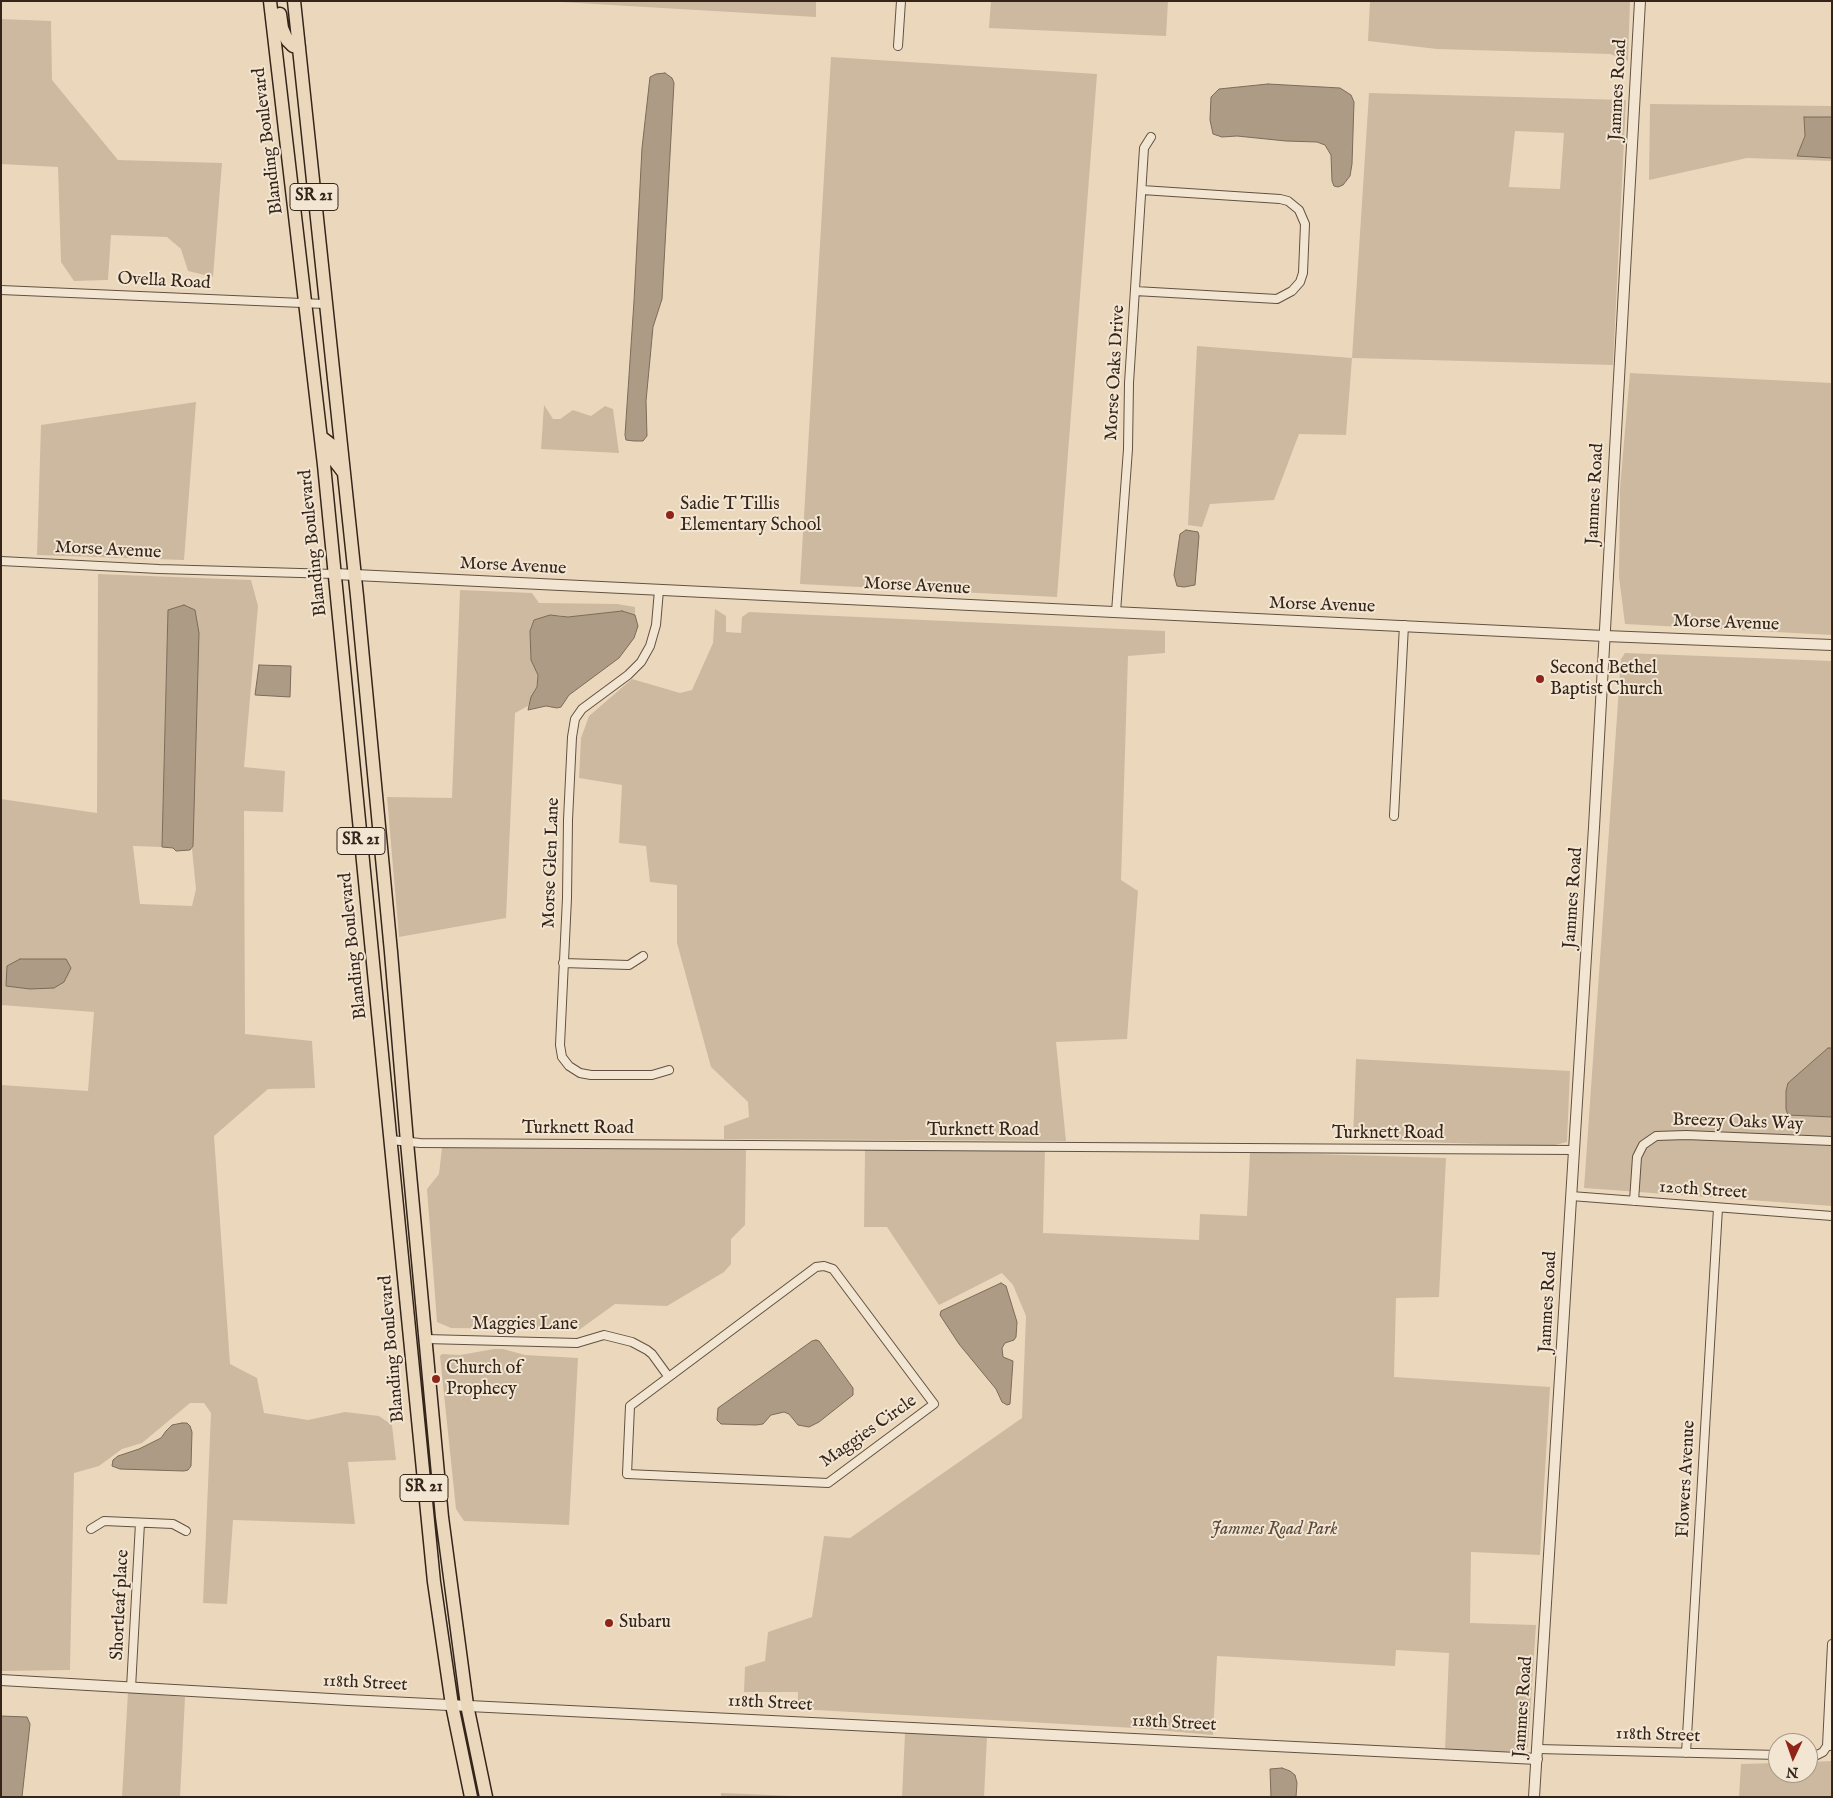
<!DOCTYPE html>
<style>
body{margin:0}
#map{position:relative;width:1833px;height:1798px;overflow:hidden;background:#ebd8bc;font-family:"IM FELL English",serif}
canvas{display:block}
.frame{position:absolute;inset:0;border:2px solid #35241a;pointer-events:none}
.north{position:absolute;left:1768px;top:1733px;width:50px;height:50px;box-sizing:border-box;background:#f2e6d3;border:1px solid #a69889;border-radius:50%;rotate:183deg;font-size:14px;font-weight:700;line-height:20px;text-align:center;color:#35241a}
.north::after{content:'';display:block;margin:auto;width:18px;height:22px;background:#8f2418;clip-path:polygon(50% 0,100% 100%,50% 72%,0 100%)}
</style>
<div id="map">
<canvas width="1833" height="1798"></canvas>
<div class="frame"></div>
<div class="north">N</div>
</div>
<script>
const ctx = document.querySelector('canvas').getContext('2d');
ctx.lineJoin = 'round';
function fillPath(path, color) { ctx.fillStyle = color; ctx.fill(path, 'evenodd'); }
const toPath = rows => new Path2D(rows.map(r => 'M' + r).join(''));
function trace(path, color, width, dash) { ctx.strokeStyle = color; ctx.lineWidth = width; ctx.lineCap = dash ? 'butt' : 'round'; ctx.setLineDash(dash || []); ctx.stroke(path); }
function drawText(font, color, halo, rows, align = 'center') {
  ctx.font = font + ' "IM FELL English",serif'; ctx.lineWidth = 4; ctx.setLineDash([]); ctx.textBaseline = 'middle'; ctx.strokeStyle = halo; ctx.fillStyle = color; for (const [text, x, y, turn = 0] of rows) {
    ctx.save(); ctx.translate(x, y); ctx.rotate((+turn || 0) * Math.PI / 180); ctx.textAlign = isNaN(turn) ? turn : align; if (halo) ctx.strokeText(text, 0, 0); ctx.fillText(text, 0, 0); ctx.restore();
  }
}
const green = toPath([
 [543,1,816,1,816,17],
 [991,1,1168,1,1166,36,989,28],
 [1370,1,1630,1,1628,61,1610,54,1437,49,1368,41],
 [1,19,51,21,52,80,118,160,222,163,213,277,188,271,181,249,167,237,111,235,108,280,74,281,61,262,58,167,1,164],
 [831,57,1097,74,1057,597,800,584],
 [1369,93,1626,100,1613,365,1352,358,1346,435,1299,434,1274,500,1210,504,1202,527,1188,525,1197,346,1352,358],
 [1515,131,1564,133,1560,189,1509,187],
 [1650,104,1832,106,1832,117,1804,118,1805,136,1797,156,1832,158,1832,161,1747,158,1649,180],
 [1630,373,1832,383,1832,635,1625,624,1619,577,1620,488],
 [196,402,184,560,37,555,41,425],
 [544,405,553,419,560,419,573,410,591,416,605,406,613,409,619,453,541,449],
 [98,574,251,580,258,606,244,767,285,771,283,812,244,811,245,1034,312,1041,315,1088,268,1089,214,1136,230,1364,257,1378,264,1413,308,1420,345,1412,379,1416,392,1425,396,1460,348,1462,355,1524,233,1520,227,1604,203,1603,211,1413,204,1403,190,1403,142,1443,122,1449,99,1466,74,1473,70,1670,1,1671,1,1085,88,1091,94,1012,1,1005,1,799,97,813],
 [168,610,196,889,192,906,140,904,133,846,162,847],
 [460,590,532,593,539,603,617,604,635,607,635,615,622,611,568,617,558,615,534,620,530,630,531,660,538,674,537,687,528,706,515,713,506,918,399,937,387,797,452,798],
 [715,609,726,616,726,632,741,633,742,617,749,612,1165,631,1165,653,1128,656,1121,880,1138,891,1127,1039,1056,1042,1066,1141,724,1139,724,1126,749,1117,748,1102,711,1067,677,943,677,885,650,882,646,846,619,843,622,785,579,778,581,738,589,716,632,679,680,693,692,690,713,643],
 [1625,653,1832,661,1832,1206,1584,1188,1621,659],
 [1356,1059,1570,1071,1567,1142,1551,1146,1353,1140],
 [442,1148,746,1149,745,1225,731,1239,731,1264,724,1272,667,1306,615,1304,579,1330,451,1328,437,1322,427,1189,439,1174],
 [865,1150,1045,1150,1043,1233,1199,1240,1200,1214,1247,1216,1250,1152,1446,1158,1439,1297,1396,1298,1394,1377,1550,1387,1540,1555,1471,1552,1470,1623,1536,1625,1528,1747,1521,1752,1445,1750,1449,1653,1396,1650,1395,1666,1217,1656,1213,1735,1134,1728,798,1709,798,1692,744,1692,745,1667,765,1661,768,1632,812,1617,824,1536,850,1538,1022,1418,1026,1316,1013,1285,1002,1273,939,1305,887,1227,864,1227],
 [494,1349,503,1349,525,1355,578,1358,569,1525,464,1521,456,1509,440,1356,442,1354,460,1355],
 [128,1692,185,1697,180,1797,122,1797],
 [905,1733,987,1737,984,1797,902,1797],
 [1832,1761,1832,1797,1739,1797,1741,1764,1778,1763,1778,1773,1808,1773,1808,1762],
 [721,1793,816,1797,721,1797]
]);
const water = toPath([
 [665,73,672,78,674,83,662,299,653,327,646,401,647,436,643,441,634,441,626,440,625,435,634,301,642,148,650,77,656,74,665,73],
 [1268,84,1340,88,1351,95,1354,102,1352,164,1350,176,1343,185,1338,187,1334,186,1332,181,1331,155,1325,145,1317,142,1286,141,1237,136,1222,137,1213,134,1210,120,1211,97,1219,89,1268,84],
 [1804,117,1832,117,1832,158,1797,156,1805,136,1804,117],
 [1186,530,1198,532,1199,536,1195,585,1184,587,1177,586,1174,575,1180,534,1186,530],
 [184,605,195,610,199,633,193,846,190,850,176,851,173,848,162,847,168,610,184,605],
 [622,611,635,615,638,626,634,638,619,658,569,695,561,707,557,708,546,706,528,710,531,697,537,687,538,675,531,660,530,631,534,620,550,615,568,617,622,611],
 [259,665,291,666,290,697,255,695,259,665],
 [20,959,66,959,71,968,64,982,54,988,30,989,6,986,7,966,20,959],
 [1828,1048,1832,1048,1832,1117,1788,1115,1786,1109,1786,1091,1788,1083,1828,1048],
 [1001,1283,1006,1286,1017,1322,1016,1337,1014,1340,1005,1343,1002,1348,1003,1357,1013,1361,1010,1404,1007,1405,1002,1402,996,1389,959,1344,940,1315,941,1311,1001,1283],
 [816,1340,819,1341,853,1388,853,1395,819,1422,809,1427,798,1425,789,1414,784,1412,771,1415,763,1424,756,1425,721,1424,717,1420,718,1408,812,1341,816,1340],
 [182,1423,187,1423,190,1426,192,1432,191,1466,188,1470,184,1471,120,1469,112,1466,113,1460,118,1456,139,1449,161,1438,166,1431,172,1425,182,1423],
 [1,1716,27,1717,30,1724,22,1797,1,1797,1,1716],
 [1282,1768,1290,1771,1295,1775,1297,1783,1296,1797,1271,1797,1270,1769,1282,1768]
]);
const minor = toPath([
 [898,46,901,1],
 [1,290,325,304],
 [1135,291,1277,299,1292,291,1300,282,1303,273,1305,224,1299,210,1288,201,1280,199,1142,190],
 [1,561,159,569,335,574],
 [659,590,656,625,650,646,641,662,628,675,582,709,575,719,572,737,568,820,567,898,560,1045,562,1057,569,1066,580,1073,591,1075,652,1075,669,1070],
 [1116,612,1128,449,1129,383,1144,148,1151,137],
 [1394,816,1404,625],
 [563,963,629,965,643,956],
 [391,1140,420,1143,1574,1150],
 [1571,1196,1832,1216],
 [1634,1201,1637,1157,1643,1145,1656,1136,1686,1135,1832,1141],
 [824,1266,833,1269,934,1404,828,1483,627,1474,630,1406,816,1267,824,1266],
 [426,1339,577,1343,604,1335,632,1342,647,1350,652,1354,668,1376],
 [91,1529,104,1521,173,1524,186,1531],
 [131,1688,140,1523],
 [1827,1746,1832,1644],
 [1538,1749,1778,1755],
 [1686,1753,1718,1208],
 [1808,1755,1815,1756,1823,1752,1827,1746,1830,1746]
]);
const tertiary = toPath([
 [335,574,1605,636,1832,645],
 [1,1680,348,1700,1537,1759],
 [1534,1797,1594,827,1640,1]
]);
const primary = toPath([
 [270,1,324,465,434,1582,452,1705,471,1797],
 [294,1,357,596,391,952,407,1142,442,1517,467,1705,486,1797],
 [280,14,282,28,287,40,293,46,299,47],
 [321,437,330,444,334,460,344,473]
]);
const markers = [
 [670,515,5,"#8f2418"],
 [1540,679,5,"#8f2418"],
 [436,1379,5,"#8f2418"],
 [609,1623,5,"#8f2418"]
];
const shields = [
 [314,197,48],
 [361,841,48],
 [424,1488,48]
];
const shieldNames = [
 ["SR 21",314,197],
 ["SR 21",361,841],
 ["SR 21",424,1488]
];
const streetNames = [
 ["Jammes Road",1619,90,-87],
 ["Blanding Boulevard",269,141,-97],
 ["Ovella Road",164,282,3],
 ["Morse Oaks Drive",1116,373,-87],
 ["Jammes Road",1596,494,-87],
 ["Blanding Boulevard",314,543,-96],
 ["Morse Avenue",108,551,3],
 ["Morse Avenue",513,567,3],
 ["Morse Avenue",917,587,3],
 ["Morse Avenue",1322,606,2],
 ["Morse Avenue",1726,624,2],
 ["Morse Glen Lane",552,863,-88],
 ["Jammes Road",1574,898,-86],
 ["Blanding Boulevard",354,946,-96],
 ["Breezy Oaks Way",1738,1123,2],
 ["Turknett Road",578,1129],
 ["Turknett Road",983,1131],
 ["Turknett Road",1388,1134],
 ["120th Street",1703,1191,4],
 ["Jammes Road",1549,1302,-87],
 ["Maggies Lane",525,1325],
 ["Blanding Boulevard",393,1349,-95],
 ["Maggies Circle",869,1432,-35],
 ["Flowers Avenue",1687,1479,-87],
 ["Shortleaf place",121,1605,-87],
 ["118th Street",365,1684,3],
 ["118th Street",770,1704,3],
 ["Jammes Road",1524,1707,-86],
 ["118th Street",1174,1724,3],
 ["118th Street",1658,1736,2]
];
const poiNames = [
 ["Sadie T Tillis",680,505],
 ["Elementary School",680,526],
 ["Second Bethel",1550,669],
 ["Baptist Church",1550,690],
 ["Church of",446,1369],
 ["Prophecy",446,1390],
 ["Subaru",619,1623]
];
const parkNames = [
 ["Jammes Road Park",1274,1530]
];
fillPath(green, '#ccb9a0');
fillPath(water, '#ad9b85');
trace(water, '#7d6b5a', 1);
trace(minor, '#625142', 10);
trace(tertiary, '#625142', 12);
trace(primary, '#35241a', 15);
trace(minor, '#f2e6d3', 8);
trace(tertiary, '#f2e6d3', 10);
trace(primary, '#ebd8bc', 12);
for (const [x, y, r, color] of markers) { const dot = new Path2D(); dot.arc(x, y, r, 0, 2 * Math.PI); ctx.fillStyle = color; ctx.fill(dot); trace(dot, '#f2e6d3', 2); }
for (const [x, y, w] of shields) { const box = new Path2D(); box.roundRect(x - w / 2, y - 13.5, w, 27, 4); ctx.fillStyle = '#f2e6d3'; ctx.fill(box); trace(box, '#35241a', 1); }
drawText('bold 16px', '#35241a', null, shieldNames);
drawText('18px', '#35241a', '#f2e6d3', streetNames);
drawText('18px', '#35241a', '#f2e6d3', poiNames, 'left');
drawText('italic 18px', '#5b493c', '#f2e6d3', parkNames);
</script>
